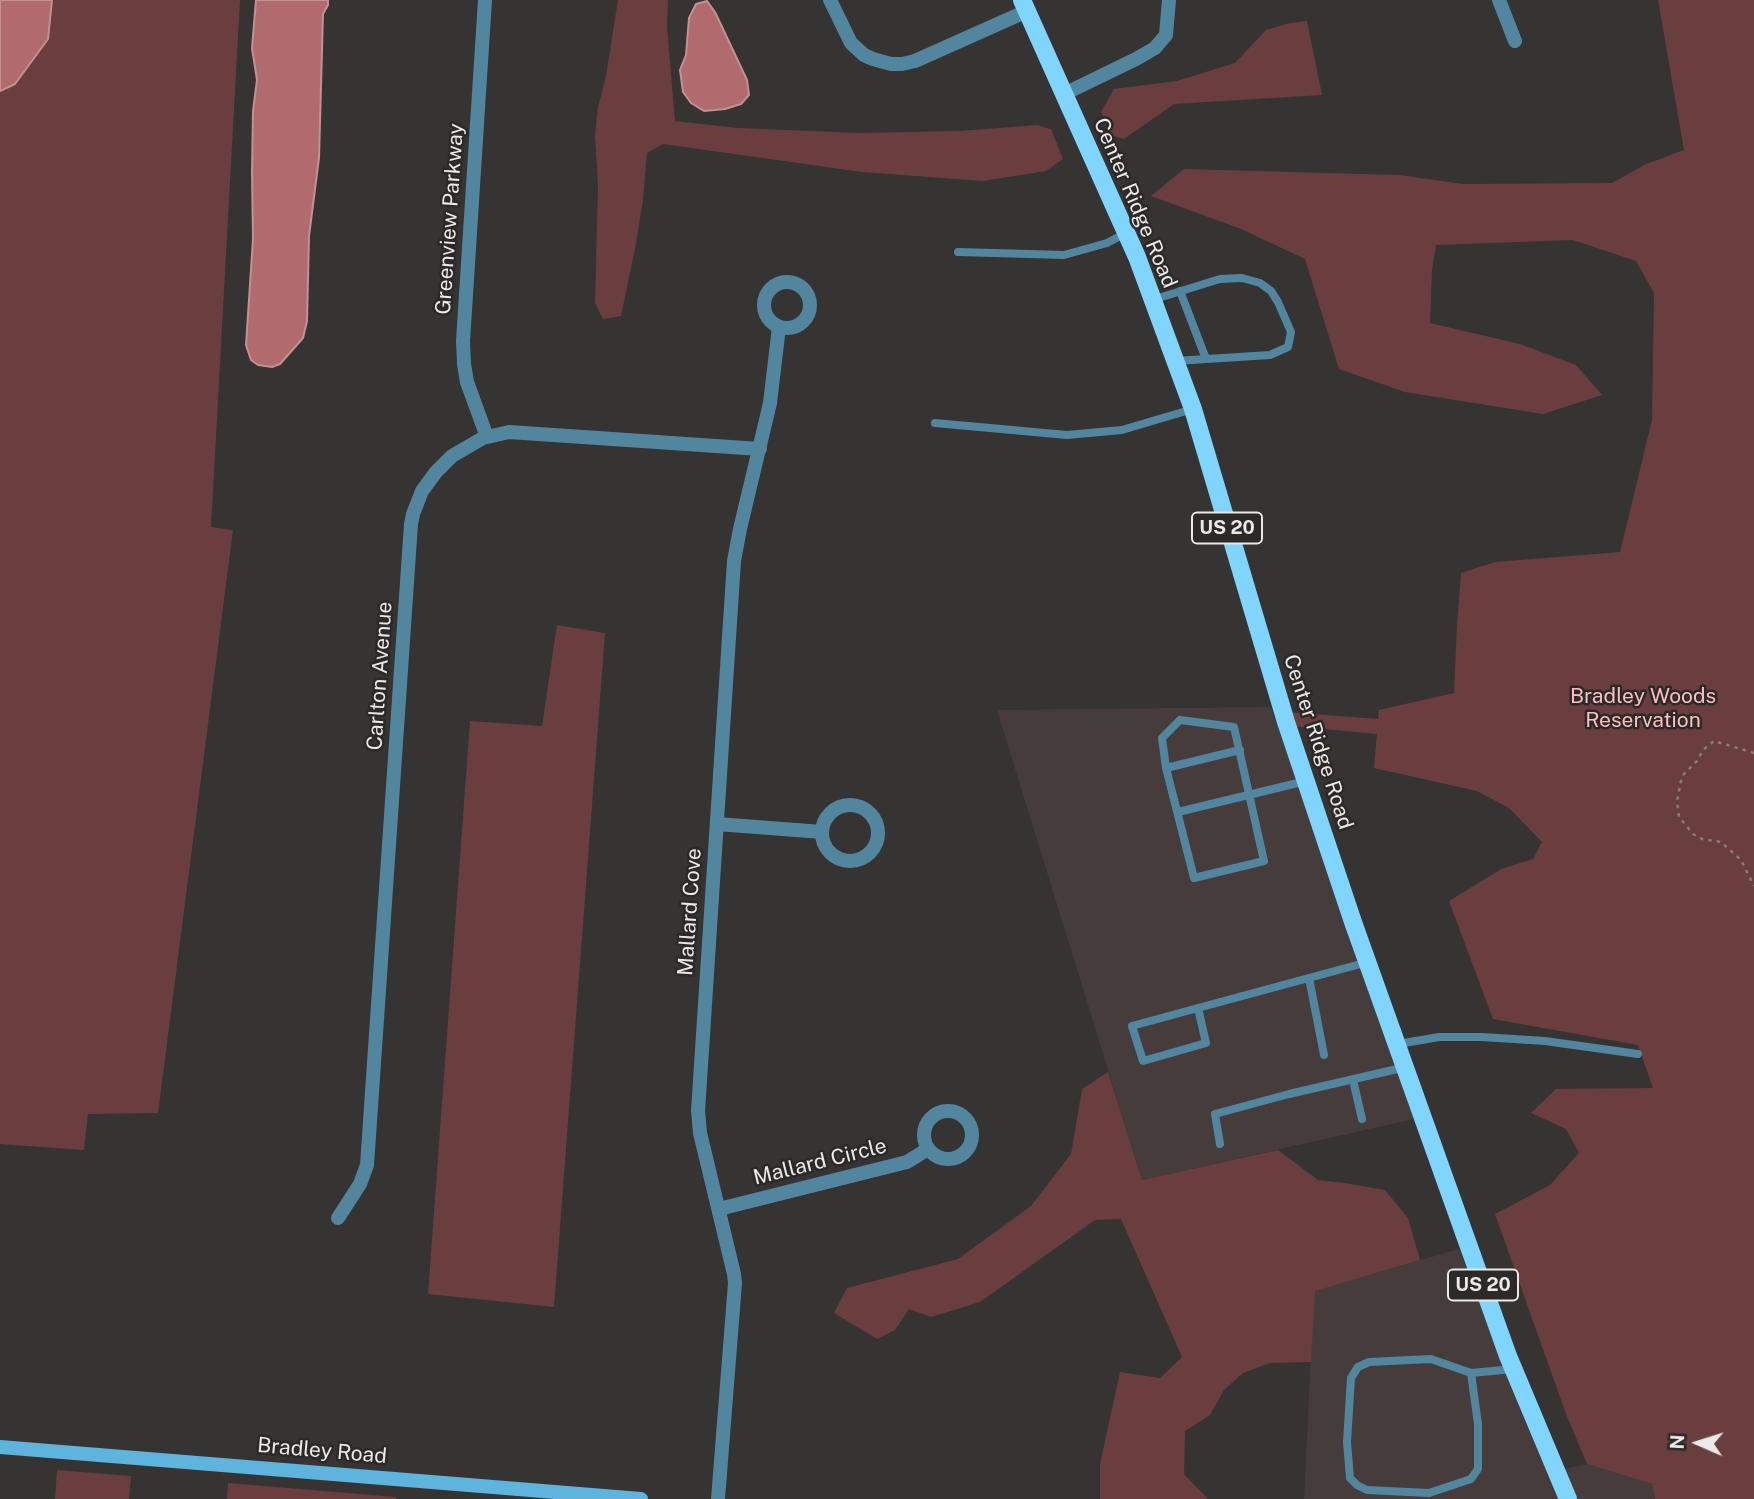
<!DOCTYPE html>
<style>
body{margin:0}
#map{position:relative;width:1754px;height:1499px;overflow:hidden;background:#363333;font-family:"Public Sans",sans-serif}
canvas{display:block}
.north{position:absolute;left:1663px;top:1408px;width:70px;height:70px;-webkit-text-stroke:5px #2c2929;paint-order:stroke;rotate:273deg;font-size:19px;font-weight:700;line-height:28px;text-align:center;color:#ece9e9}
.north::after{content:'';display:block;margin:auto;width:24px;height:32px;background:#ece9e9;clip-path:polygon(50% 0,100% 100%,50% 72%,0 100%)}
</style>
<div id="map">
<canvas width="1754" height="1499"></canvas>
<div class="north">N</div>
</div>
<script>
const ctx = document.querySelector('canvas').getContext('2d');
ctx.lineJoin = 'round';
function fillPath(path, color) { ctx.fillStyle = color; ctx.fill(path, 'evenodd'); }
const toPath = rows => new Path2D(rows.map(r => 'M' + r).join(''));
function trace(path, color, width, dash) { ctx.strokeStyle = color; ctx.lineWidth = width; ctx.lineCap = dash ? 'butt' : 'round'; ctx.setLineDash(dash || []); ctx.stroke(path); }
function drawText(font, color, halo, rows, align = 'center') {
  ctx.font = font + ' "Public Sans",sans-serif'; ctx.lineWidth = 5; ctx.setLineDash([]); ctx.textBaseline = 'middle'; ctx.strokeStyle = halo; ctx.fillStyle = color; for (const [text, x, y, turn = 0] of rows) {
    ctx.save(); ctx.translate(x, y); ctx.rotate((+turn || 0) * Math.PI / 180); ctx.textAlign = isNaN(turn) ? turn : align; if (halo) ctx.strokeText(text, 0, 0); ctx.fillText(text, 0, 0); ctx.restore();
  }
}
const built = toPath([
 [1271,707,1414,1119,1142,1180,997,710],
 [1459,1249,1550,1472,1587,1464,1652,1484,1655,1499,1304,1499,1314,1291]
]);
const green = toPath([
 [0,0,240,0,211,527,233,530,158,1113,88,1114,84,1150,0,1144],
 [618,0,668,0,667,27,675,121,738,128,858,133,960,131,1037,125,1051,129,1063,159,1046,171,983,181,862,172,663,144,647,153,643,200,636,244,621,316,603,319,595,303,598,185,595,136,598,107,606,76],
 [1658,0,1754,0,1754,1499,1655,1499,1652,1484,1587,1464,1566,1414,1495,1214,1550,1185,1579,1153,1566,1129,1531,1113,1556,1089,1653,1088,1638,1045,1493,1019,1449,901,1501,869,1533,859,1542,842,1509,808,1477,791,1374,768,1377,734,1291,726,1286,712,1378,719,1379,710,1454,693,1457,625,1461,573,1495,562,1620,552,1652,420,1654,293,1636,261,1573,240,1436,245,1432,270,1430,323,1520,344,1576,365,1602,395,1543,414,1405,392,1339,369,1305,259,1241,229,1151,196,1184,169,1399,175,1463,184,1612,183,1644,165,1684,150],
 [1307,21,1322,95,1174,104,1124,139,1113,136,1101,112,1114,89,1177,81,1235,63,1266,30,1290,23],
 [557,625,605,633,554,1307,428,1294,470,721,542,726],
 [1108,1072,1142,1180,1278,1150,1318,1180,1344,1183,1385,1190,1408,1218,1420,1260,1315,1291,1311,1362,1270,1363,1243,1373,1224,1390,1210,1415,1185,1431,1184,1474,1208,1499,1100,1499,1100,1464,1120,1372,1160,1378,1182,1357,1121,1219,1095,1220,980,1302,931,1317,909,1309,895,1330,877,1339,834,1313,847,1288,958,1259,1031,1206,1071,1154,1082,1089],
 [57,1470,131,1476,129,1499,55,1499],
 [228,1483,396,1497,396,1499,227,1499]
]);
const water = toPath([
 [0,0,52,0,48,39,15,84,0,91,0,0],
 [256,0,328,0,328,5,323,14,319,158,309,236,307,321,303,338,280,364,272,367,258,365,251,360,246,345,253,239,252,172,253,111,257,80,252,48,256,0],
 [707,1,715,12,747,80,749,95,741,104,725,109,704,111,691,103,683,92,680,70,686,55,689,18,696,4,707,1]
]);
const path = toPath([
 [1754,753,1714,741,1703,750,1697,761,1682,776,1677,801,1679,817,1693,834,1702,839,1721,842,1741,860,1754,886]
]);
const lane = toPath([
 [958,252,1064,255,1107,243,1126,233],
 [1180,291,1206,359],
 [1152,300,1220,279,1242,278,1260,283,1271,291,1278,302,1291,332,1288,347,1270,355,1175,361],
 [935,423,1067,435,1122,430,1193,409],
 [1180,720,1234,727,1264,861,1194,878,1166,768,1162,738,1180,720],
 [1166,768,1240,750],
 [1178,812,1306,781],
 [1309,978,1324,1055],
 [1198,1008,1206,1043,1143,1061,1132,1026,1198,1008,1368,962],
 [1398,1044,1439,1037,1482,1037,1545,1041,1638,1054],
 [1353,1080,1362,1119],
 [1220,1144,1215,1114,1289,1094,1406,1067],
 [1471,1373,1478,1424,1478,1469,1471,1479,1429,1493,1367,1490,1357,1485,1350,1478,1347,1442,1351,1378,1358,1367,1369,1362,1431,1359,1471,1373,1514,1369]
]);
const street = toPath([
 [485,0,463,341,464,364,467,382,487,437],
 [830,0,851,43,864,55,873,59,891,64,902,64,915,61,1027,11],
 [1499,0,1515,41],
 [1064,94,1136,59,1155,48,1166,35,1169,0],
 '764 305a23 23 0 1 1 46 0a23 23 0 1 1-46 0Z',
 '822 833a28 28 0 1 1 56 0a28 28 0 1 1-56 0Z',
 [717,824,822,832],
 '924 1135a24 24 0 1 1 48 0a24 24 0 1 1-48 0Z',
 [719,1209,907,1162,928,1149],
 [338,1218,360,1184,367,1165,411,524,413,514,422,491,436,472,452,456,483,438,509,432,760,449],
 [718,1499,735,1283,734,1274,700,1133,698,1111,734,561,740,529,770,403,779,327]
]);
const secondary = toPath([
 [0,1447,641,1499]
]);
const primary = toPath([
 [1022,0,1137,257,1193,409,1286,722,1353,922,1508,1356,1568,1499]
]);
const shields = [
 [1227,528,70],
 [1483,1285,70]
];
const shieldNames = [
 ["US 20",1227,528],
 ["US 20",1483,1285]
];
const streetNames = [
 ["Center Ridge Road",1135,203,67],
 ["Greenview Parkway",450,219,-86],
 ["Carlton Avenue",380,676,-86],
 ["Center Ridge Road",1318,742,72],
 ["Mallard Cove",690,912,-86],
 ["Mallard Circle",820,1162,-14],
 ["Bradley Road",322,1451,5]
];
const parkNames = [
 ["Bradley Woods",1643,697],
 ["Reservation",1643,721]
];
fillPath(built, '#463c3c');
fillPath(green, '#6a3e3f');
fillPath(water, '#b16b6d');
trace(water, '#c39192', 2);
trace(path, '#817e7e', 2.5, [3.5, 5]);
trace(lane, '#52869f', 8);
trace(street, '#52869f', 14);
trace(secondary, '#5eb4dc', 14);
trace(primary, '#7fd5fe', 18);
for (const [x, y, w] of shields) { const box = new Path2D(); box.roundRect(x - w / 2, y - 15.5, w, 31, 5); ctx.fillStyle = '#2c2929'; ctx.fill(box); trace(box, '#ece9e9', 2); }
drawText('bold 19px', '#ece9e9', null, shieldNames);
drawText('21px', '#ece9e9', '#2c2929', streetNames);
drawText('21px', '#fdbfc0', '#2c2929', parkNames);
</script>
